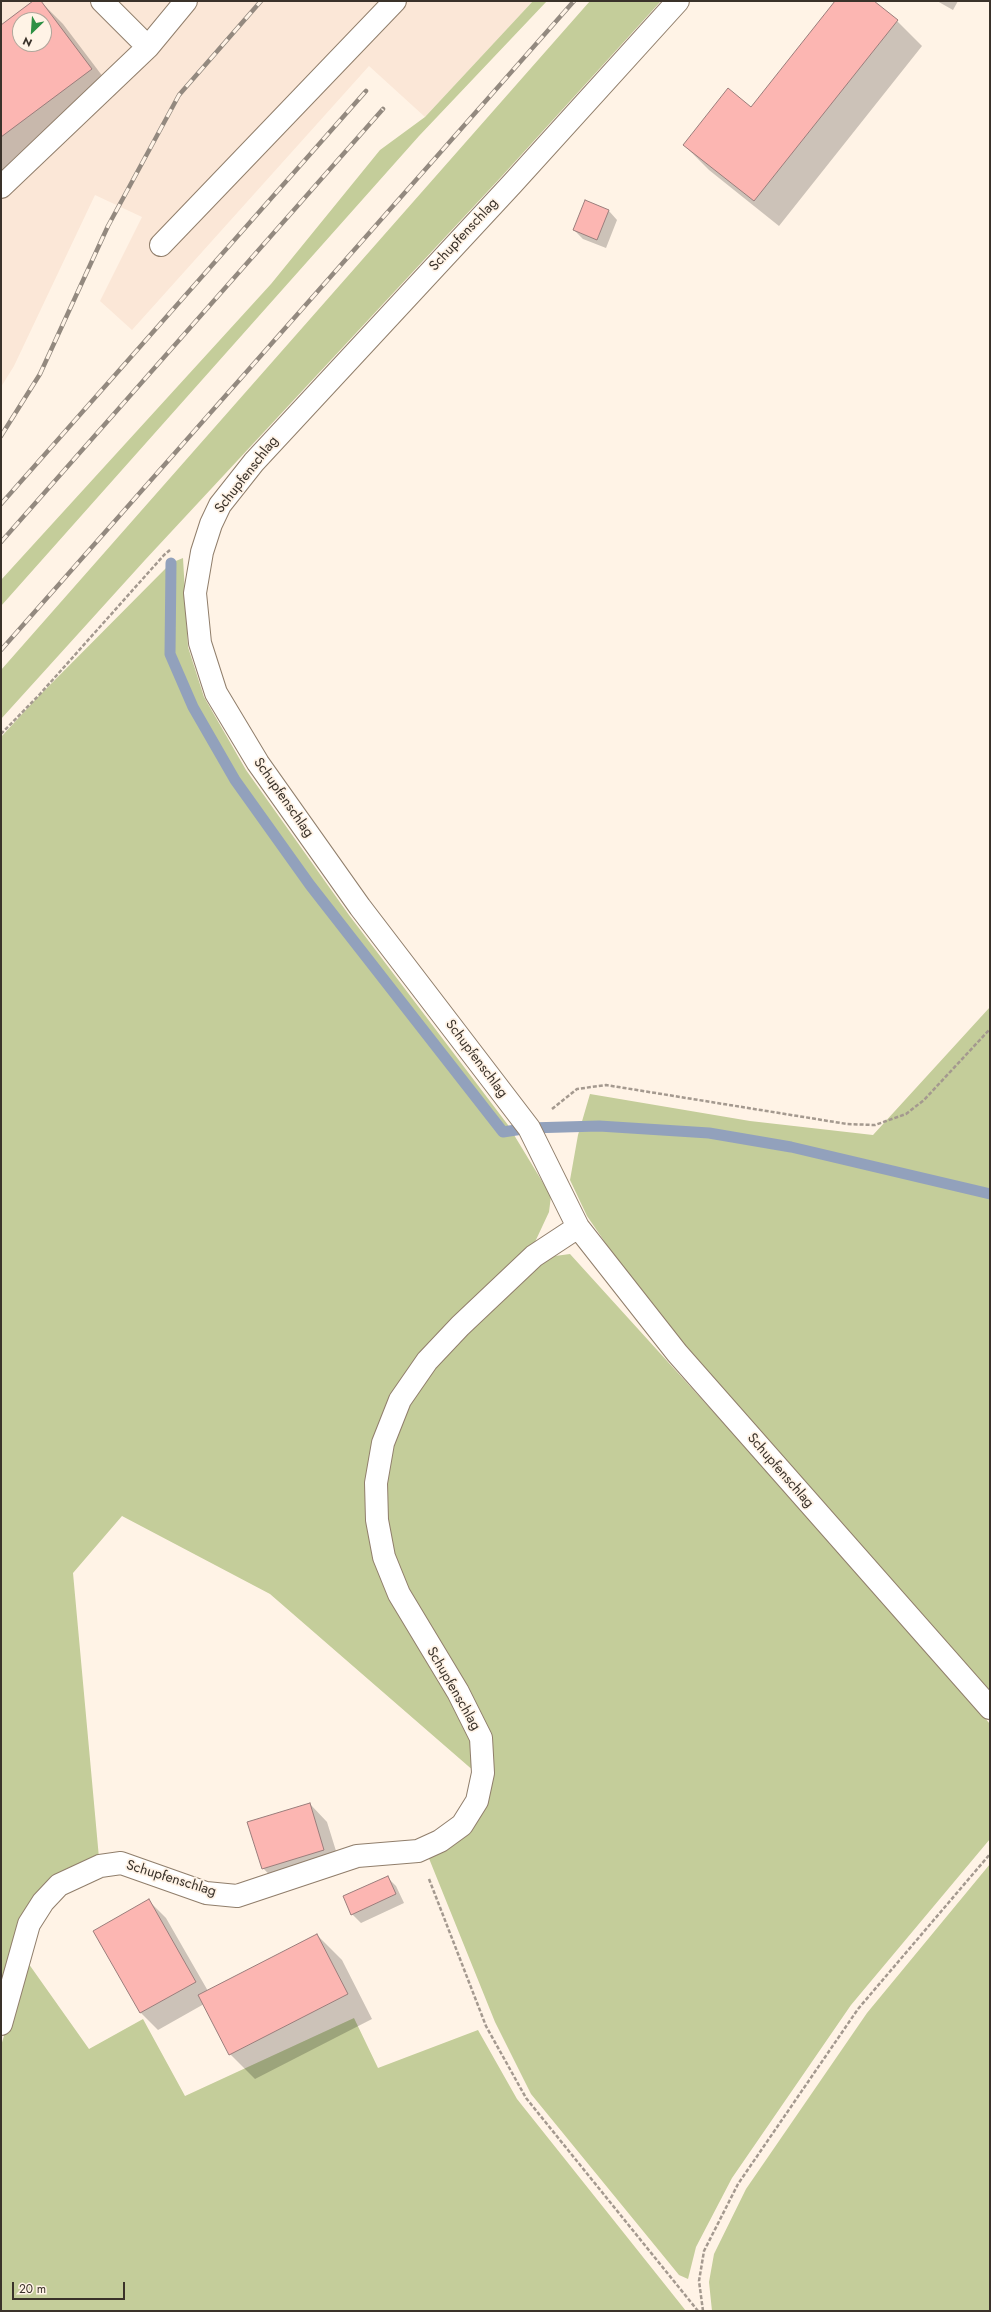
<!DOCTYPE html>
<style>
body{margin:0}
#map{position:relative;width:991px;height:2312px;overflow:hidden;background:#fff3e6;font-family:Jost,sans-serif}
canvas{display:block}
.frame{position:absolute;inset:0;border:2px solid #3a322a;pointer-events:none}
.north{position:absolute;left:12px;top:12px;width:40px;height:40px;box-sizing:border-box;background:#fff3e6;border:1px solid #b0a69b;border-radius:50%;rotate:205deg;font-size:11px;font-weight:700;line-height:16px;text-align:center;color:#3a322a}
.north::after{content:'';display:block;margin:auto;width:14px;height:18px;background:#2e9045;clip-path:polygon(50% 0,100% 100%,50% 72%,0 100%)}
.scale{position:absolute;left:12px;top:2282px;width:113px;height:18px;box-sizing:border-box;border:2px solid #3a322a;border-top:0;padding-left:5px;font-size:12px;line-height:14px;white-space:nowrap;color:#3a322a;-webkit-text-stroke:3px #fff3e6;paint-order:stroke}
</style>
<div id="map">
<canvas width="991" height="2312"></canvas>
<div class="frame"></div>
<div class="north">N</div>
<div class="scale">20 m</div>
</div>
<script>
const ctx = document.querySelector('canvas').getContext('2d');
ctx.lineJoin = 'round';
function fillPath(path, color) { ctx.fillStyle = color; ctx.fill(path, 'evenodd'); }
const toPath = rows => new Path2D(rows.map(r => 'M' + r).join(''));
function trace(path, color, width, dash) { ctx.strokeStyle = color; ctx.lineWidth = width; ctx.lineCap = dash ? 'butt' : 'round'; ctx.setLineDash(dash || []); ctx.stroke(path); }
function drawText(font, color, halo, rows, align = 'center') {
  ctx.font = font + ' Jost,sans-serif'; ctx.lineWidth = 3.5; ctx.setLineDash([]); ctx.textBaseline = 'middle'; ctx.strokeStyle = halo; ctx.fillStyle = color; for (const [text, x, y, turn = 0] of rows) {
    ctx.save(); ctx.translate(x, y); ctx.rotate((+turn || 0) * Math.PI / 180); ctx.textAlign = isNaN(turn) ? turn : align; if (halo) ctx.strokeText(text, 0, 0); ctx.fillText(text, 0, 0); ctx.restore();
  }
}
const commercial = toPath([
 [1,1,533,1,425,117,369,66,132,330,100,301,142,217,95,195,14,366,1,387],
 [20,20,44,20,44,44,20,44]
]);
const green = toPath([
 [533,1,547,1,419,136,1,606,1,580,271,284,380,150,425,117],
 [590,1,661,1,502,176,145,560,1,719,1,670],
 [183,558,188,647,204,697,246,770,349,915,508,1125,551,1196,549,1212,535,1242,454,1320,369,1483,413,1632,471,1738,475,1772,270,1594,122,1516,73,1573,99,1858,56,1878,1,1998,1,737,34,701,171,563],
 [990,1007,990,1693,684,1347,620,1264,587,1216,570,1180,578,1135,590,1094,750,1121,873,1135],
 [570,1254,835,1546,990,1724,990,1839,851,2005,732,2178,696,2247,688,2279,679,2275,531,2094,495,2022,428,1856,493,1775,405,1591,384,1519,383,1482,406,1403,429,1370,538,1265,555,1256],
 [990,1864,990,2311,712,2311,709,2282,714,2254,746,2189,867,2013],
 [26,1960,89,2049,143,2019,185,2096,354,2018,378,2068,478,2030,517,2099,686,2311,1,2311,1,2046]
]);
const shadow = toPath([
 [35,1,40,1,63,24,116,94,1,181,1,26],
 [20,20,44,20,44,44,20,44],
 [836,1,872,1,897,21,922,46,779,226,709,170,684,145,751,108],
 [937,1,958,1,953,10],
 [586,202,609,211,617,220,606,248,583,239,574,230],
 [310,1804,327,1822,341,1867,280,1886,263,1868],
 [387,1877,396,1886,404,1903,361,1923,352,1914],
 [149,1901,166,1918,208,1991,317,1935,342,1960,372,2019,255,2079,230,2054,204,2004,158,2030,141,2013,95,1931]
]);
const stream = toPath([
 [171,563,170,654,193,707,235,780,310,885,503,1132,529,1128,599,1126,709,1133,791,1147,990,1194]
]);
const building = toPath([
 [33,1,41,1,92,69,1,137,1,25,33,1],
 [20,20,44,20,44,44,20,44,20,20],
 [835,1,874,1,898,20,754,201,683,145,728,88,751,107,835,1],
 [585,200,609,210,597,240,573,230,585,200],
 [310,1803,324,1850,262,1869,247,1822,310,1803],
 [388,1876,396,1894,351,1915,343,1896,388,1876],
 [149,1899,196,1982,140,2013,93,1931,149,1899],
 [317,1934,348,1994,229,2055,198,1995,317,1934]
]);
const path = toPath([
 [1,734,40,694,164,555,170,550],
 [552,1109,577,1089,606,1085,847,1124,875,1125,906,1114,924,1100,990,1029],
 [429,1879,486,2026,526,2098,698,2311],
 [703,2311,699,2281,704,2251,738,2184,858,2009,990,1854]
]);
const minor = toPath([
 [102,1,148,47],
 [1,187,148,47,186,1],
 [161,245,395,1],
 [578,1227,677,1353,990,1708],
 [1,2024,29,1924,43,1902,59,1885,100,1866,121,1863,206,1893,237,1896,357,1856,418,1851,440,1841,462,1825,477,1801,483,1773,481,1738,458,1692,399,1594,384,1557,377,1520,376,1483,383,1443,400,1400,427,1361,460,1326,534,1256,578,1227,529,1128,360,907,258,763,216,693,200,643,195,593,202,552,211,524,220,505,254,462,512,184,678,1]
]);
const rail = toPath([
 [1,436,40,374,108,226,179,95,261,1],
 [1,504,366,91],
 [1,542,383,109],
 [1,650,574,1]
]);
const streetNames = [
 ["Schupfenschlag",464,235,-47],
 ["Schupfenschlag",247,475,-52],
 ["Schupfenschlag",283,798,55],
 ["Schupfenschlag",476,1059,53],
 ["Schupfenschlag",780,1471,49],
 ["Schupfenschlag",453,1689,60],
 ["Schupfenschlag",171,1879,17]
];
fillPath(commercial, '#fbe7d7');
fillPath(green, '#c4cd9a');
fillPath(shadow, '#0003');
trace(stream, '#92a1bc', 11);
fillPath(building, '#fcb6b2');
trace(building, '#9a7d7b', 1);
trace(minor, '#907e6b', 24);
trace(path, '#a4998f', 2.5, [4, 2]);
trace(minor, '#fff', 22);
trace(rail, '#93897f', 4.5);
trace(rail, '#fff3e6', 3, [9]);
drawText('14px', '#3a322a', '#fff3e6', streetNames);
</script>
